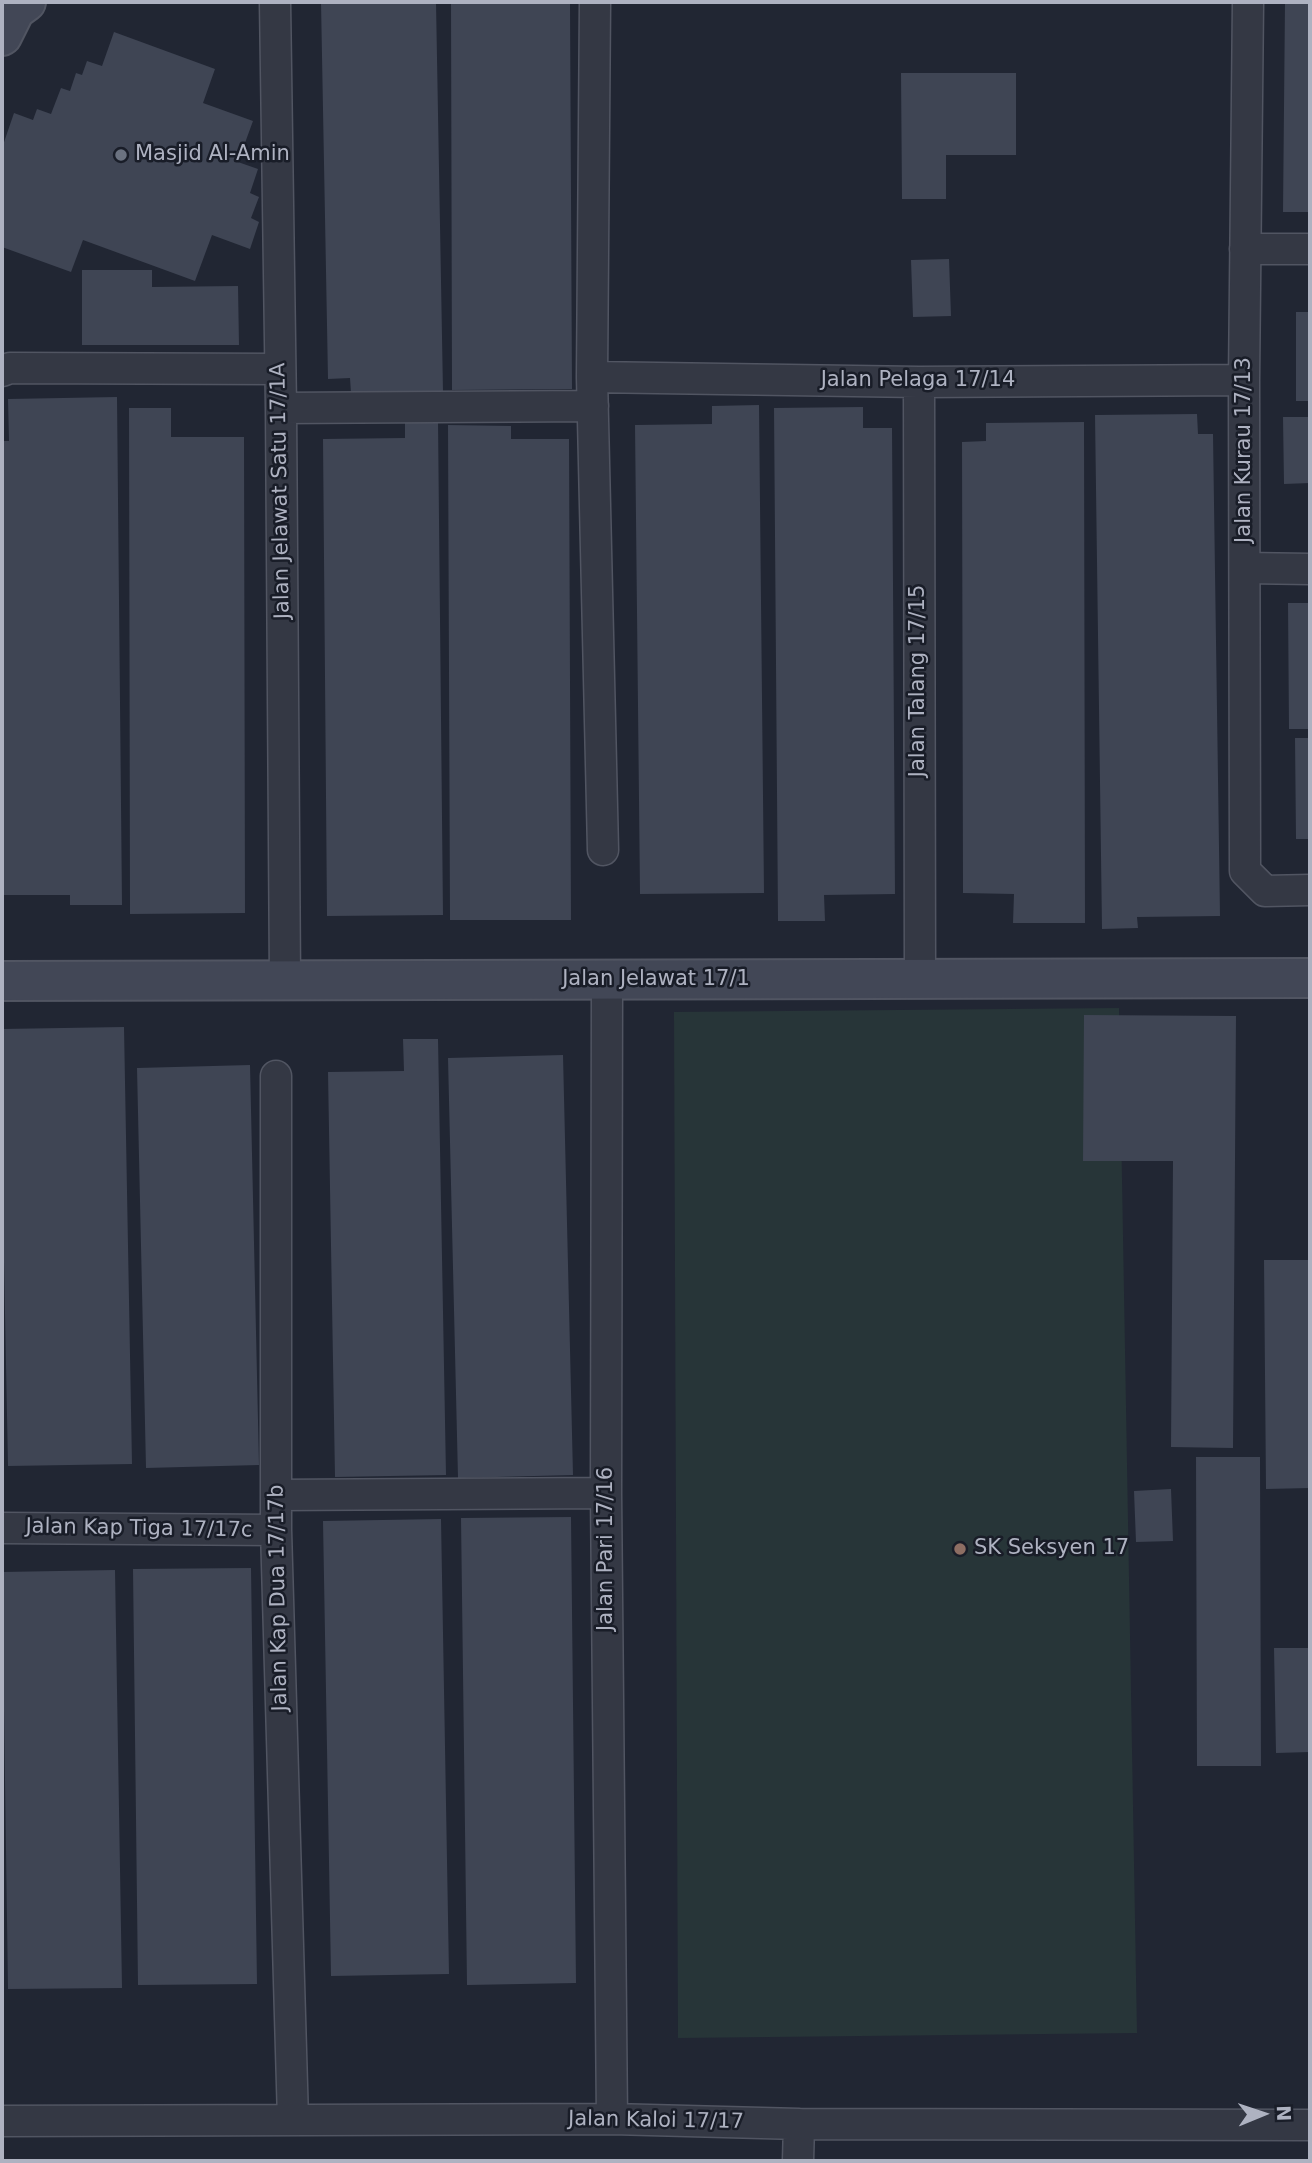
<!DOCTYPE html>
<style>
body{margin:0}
#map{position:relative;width:1312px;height:2163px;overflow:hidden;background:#212633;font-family:"DejaVu Sans",sans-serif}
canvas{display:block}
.frame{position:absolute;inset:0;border:4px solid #aeb2c1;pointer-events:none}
.north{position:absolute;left:1228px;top:2079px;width:70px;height:70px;-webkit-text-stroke:5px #191d28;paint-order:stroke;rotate:88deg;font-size:19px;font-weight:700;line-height:28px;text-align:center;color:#aeb2c1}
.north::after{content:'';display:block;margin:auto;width:24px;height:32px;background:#aeb2c1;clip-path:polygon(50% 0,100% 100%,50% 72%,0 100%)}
</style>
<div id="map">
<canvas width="1312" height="2163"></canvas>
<div class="frame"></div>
<div class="north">N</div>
</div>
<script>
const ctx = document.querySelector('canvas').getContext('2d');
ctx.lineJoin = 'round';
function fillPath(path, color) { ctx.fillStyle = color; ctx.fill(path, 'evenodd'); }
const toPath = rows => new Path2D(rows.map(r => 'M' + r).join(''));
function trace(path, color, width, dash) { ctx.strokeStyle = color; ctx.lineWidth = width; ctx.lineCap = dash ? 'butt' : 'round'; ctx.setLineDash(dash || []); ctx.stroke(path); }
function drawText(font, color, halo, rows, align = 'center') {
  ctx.font = font + ' "DejaVu Sans",sans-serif'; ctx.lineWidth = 5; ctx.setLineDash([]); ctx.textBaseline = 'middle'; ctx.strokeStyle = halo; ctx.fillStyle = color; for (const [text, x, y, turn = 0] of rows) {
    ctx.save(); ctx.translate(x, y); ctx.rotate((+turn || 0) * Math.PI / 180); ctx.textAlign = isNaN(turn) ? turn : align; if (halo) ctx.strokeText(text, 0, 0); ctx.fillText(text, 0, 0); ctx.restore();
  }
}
const green = toPath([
 [1119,1008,1137,2033,678,2038,674,1012]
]);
const building = toPath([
 [321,2,436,2,443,392,351,393,350,378,328,379],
 [451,2,570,2,572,389,452,390],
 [1285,2,1310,2,1310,212,1283,212],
 [114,32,215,69,203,103,253,121,238,162,258,169,250,193,259,197,251,218,259,222,250,249,212,235,195,281,83,240,71,272,2,247,2,148,14,113,33,120,37,109,51,114,61,88,70,91,76,73,82,75,87,61,102,66],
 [901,73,1016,73,1016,155,946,155,946,199,902,199],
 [949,259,951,316,913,317,911,260],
 [82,270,152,270,152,287,238,286,239,345,82,345],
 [1296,312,1310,312,1310,401,1296,401],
 [117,397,122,905,70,905,70,895,2,895,2,441,9,441,8,399],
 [759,405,764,893,640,894,635,425,712,424,712,406],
 [863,407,863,428,892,428,895,894,824,895,825,921,778,921,774,408],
 [129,408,171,408,171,437,244,437,245,913,130,914],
 [1197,414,1198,434,1213,434,1220,916,1137,917,1138,928,1102,929,1095,415],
 [1283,417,1310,417,1310,483,1284,484],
 [405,420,438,420,443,915,327,916,323,439,405,438],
 [1084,422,1085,923,1013,923,1014,894,963,893,962,442,986,441,986,423],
 [448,425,511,426,511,439,569,439,571,920,450,920],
 [1288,603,1310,603,1310,729,1289,729],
 [1295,738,1310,738,1310,839,1296,839],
 [1084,1015,1236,1016,1233,1448,1171,1447,1173,1161,1083,1161],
 [124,1027,132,1464,8,1466,2,1161,2,1029],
 [403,1039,438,1039,446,1475,335,1477,328,1072,404,1071],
 [563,1055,573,1475,458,1478,448,1058],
 [250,1065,259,1465,146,1468,137,1068],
 [1264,1260,1310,1260,1310,1488,1266,1489],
 [1196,1457,1260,1457,1261,1766,1197,1766],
 [1171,1489,1173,1541,1136,1542,1134,1491],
 [571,1517,576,1983,467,1985,461,1518],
 [441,1519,449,1974,331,1976,323,1521],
 [251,1568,257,1984,138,1985,133,1569],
 [115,1570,122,1988,8,1989,2,1572],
 [1274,1648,1310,1648,1310,1752,1276,1753]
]);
const street = toPath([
 [275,2,281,408,285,981],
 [595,2,592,377,603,850],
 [1248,2,1244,380,1245,871,1265,891,1310,890],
 [1245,249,1310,249],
 [2,371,10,368,279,369],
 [592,377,919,382,1244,380],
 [919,382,920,979],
 [281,408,593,406],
 [1245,568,1310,569],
 [607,980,606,1493,612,2119],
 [276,1076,276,1530,293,2120],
 [276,1495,606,1493],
 [2,1528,276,1530],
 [2,2121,612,2119,799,2124,1310,2125],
 [798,2161,799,2124]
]);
const secondary = toPath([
 [2,36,15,10,26,2],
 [2,981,1310,978]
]);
const markers = [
 [121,155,7,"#6b7280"],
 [960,1549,7,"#8d6e63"]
];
const poiNames = [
 ["Masjid Al-Amin",135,155],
 ["SK Seksyen 17",974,1549]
];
const streetNames = [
 ["Jalan Pelaga 17/14",918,381],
 ["Jalan Kurau 17/13",1245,450,-90],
 ["Jalan Jelawat Satu 17/1A",281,491,-91],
 ["Jalan Talang 17/15",919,681,-90],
 ["Jalan Jelawat 17/1",656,980],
 ["Jalan Kap Tiga 17/17c",139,1529,1],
 ["Jalan Pari 17/16",607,1549,-90],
 ["Jalan Kap Dua 17/17b",279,1598,-91],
 ["Jalan Kaloi 17/17",656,2121,1]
];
fillPath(green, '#273538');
fillPath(building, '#3f4554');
trace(street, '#515562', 33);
trace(secondary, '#515562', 42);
trace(street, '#343844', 30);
trace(secondary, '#424756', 38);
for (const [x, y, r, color] of markers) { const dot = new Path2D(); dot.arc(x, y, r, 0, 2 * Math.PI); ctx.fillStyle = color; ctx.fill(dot); trace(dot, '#191d28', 2.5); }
drawText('21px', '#aeb2c1', '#191d28', poiNames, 'left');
drawText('21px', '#aeb2c1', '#191d28', streetNames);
</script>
